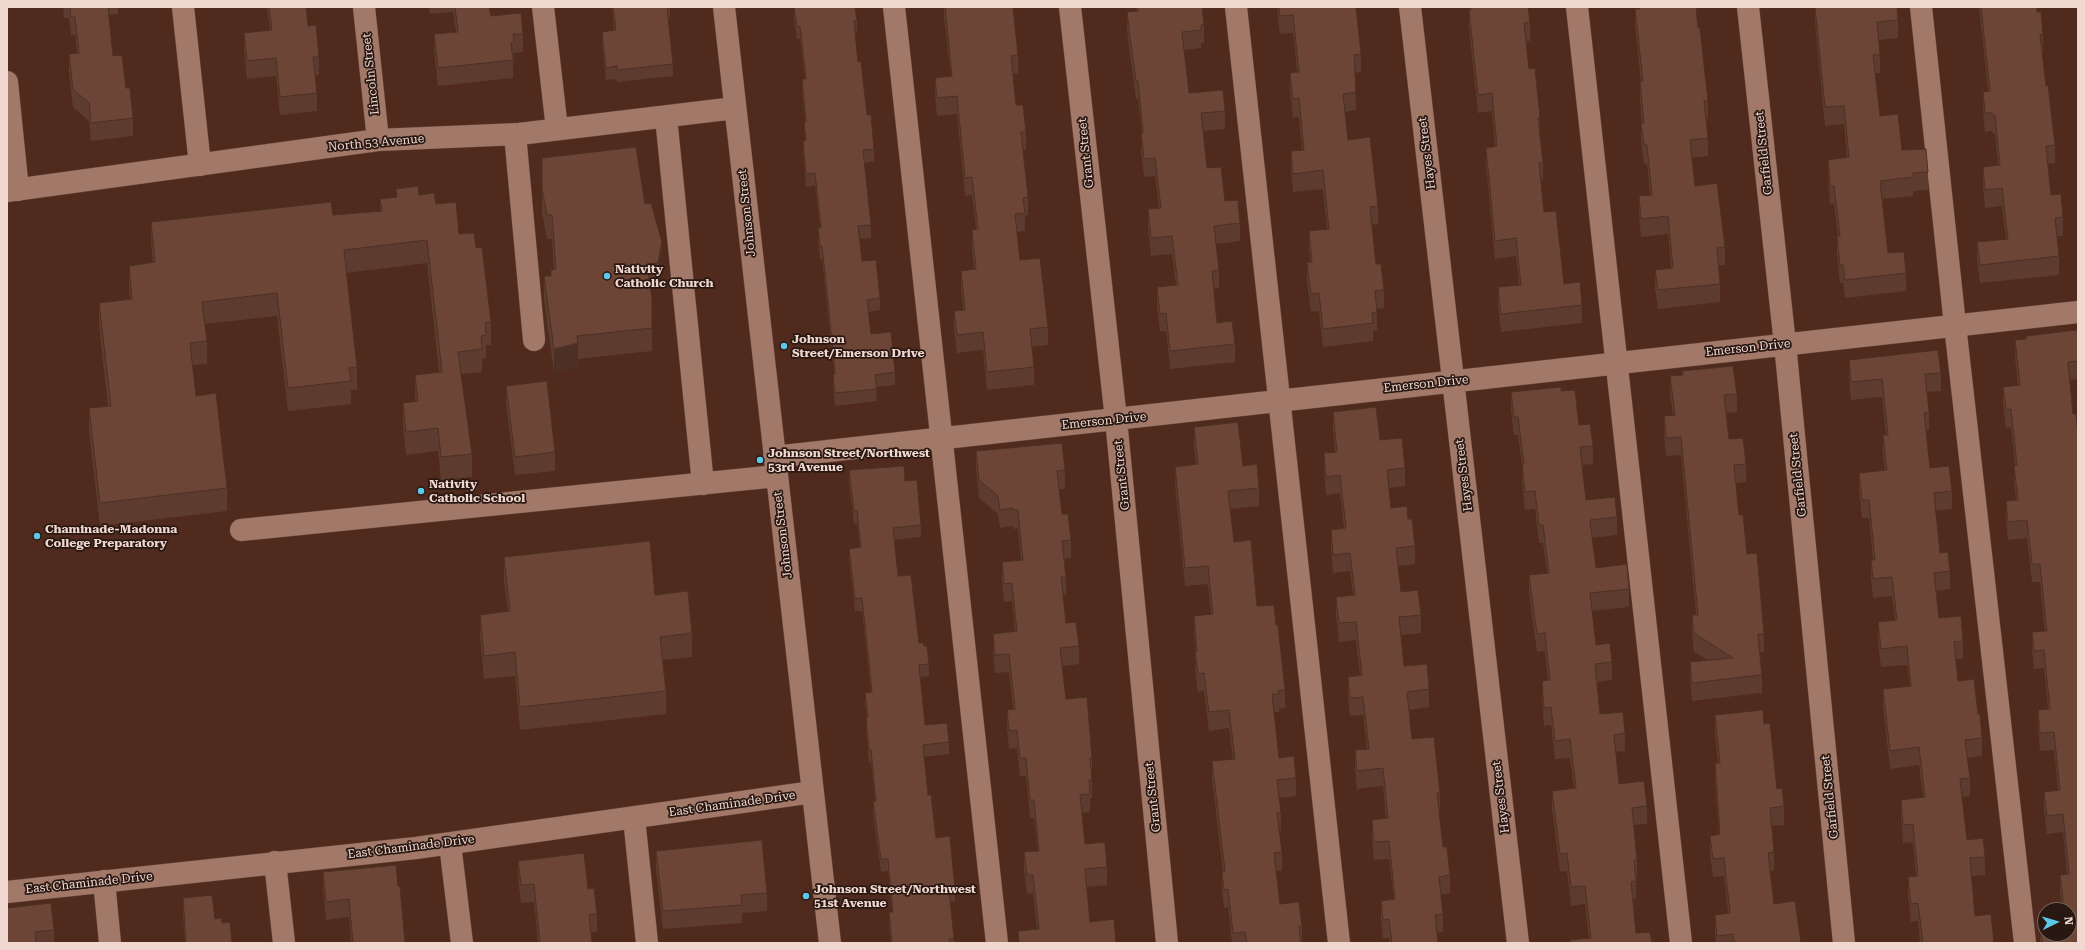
<!DOCTYPE html>
<style>
body{margin:0}
#map{position:relative;width:2085px;height:950px;overflow:hidden;background:#4f2a1d;font-family:"Roboto Serif",serif}
canvas{display:block}
.frame{position:absolute;inset:0;border:8px solid #f0d8d0;pointer-events:none}
.north{position:absolute;left:2037px;top:902px;width:40px;height:40px;box-sizing:border-box;background:#291812;border:1px solid #79655e;border-radius:50%;rotate:85deg;font-size:11px;font-weight:700;line-height:16px;text-align:center;color:#f0d8d0}
.north::after{content:'';display:block;margin:auto;width:14px;height:18px;background:#5dc7e8;clip-path:polygon(50% 0,100% 100%,50% 72%,0 100%)}
</style>
<div id="map">
<canvas width="2085" height="950"></canvas>
<div class="frame"></div>
<div class="north">N</div>
</div>
<script>
const ctx = document.querySelector('canvas').getContext('2d');
ctx.lineJoin = 'round';
const toPath = rows => new Path2D(rows.map(r => 'M' + r).join(''));
function trace(path, color, width, dash) { ctx.strokeStyle = color; ctx.lineWidth = width; ctx.lineCap = dash ? 'butt' : 'round'; ctx.setLineDash(dash || []); ctx.stroke(path); }
function fillPath(path, color) { ctx.fillStyle = color; ctx.fill(path, 'evenodd'); }
function drawText(font, color, halo, rows, align = 'center') {
  ctx.font = font + ' "Roboto Serif",serif'; ctx.lineWidth = 3.5; ctx.setLineDash([]); ctx.textBaseline = 'middle'; ctx.strokeStyle = halo; ctx.fillStyle = color; for (const [text, x, y, turn = 0] of rows) {
    ctx.save(); ctx.translate(x, y); ctx.rotate((+turn || 0) * Math.PI / 180); ctx.textAlign = isNaN(turn) ? turn : align; if (halo) ctx.strokeText(text, 0, 0); ctx.fillText(text, 0, 0); ctx.restore();
  }
}
const minor = toPath([
 [183,7,200,165],
 [364,7,378,140],
 [543,7,557,129],
 [724,7,830,943],
 [894,7,997,943],
 [1070,7,1116,419,1167,943],
 [1236,7,1339,943],
 [1410,7,1518,943],
 [1577,7,1681,943],
 [1748,7,1785,344,1844,943],
 [1921,7,1955,325,2025,943],
 [7,82,18,190],
 [666,117,703,484],
 [515,134,534,340],
 [7,191,378,140,519,134,735,108],
 [774,457,2078,312],
 [241,530,777,476],
 [634,818,647,943],
 [450,844,462,943],
 [275,862,284,943],
 [104,881,110,943],
 [7,892,416,848,813,792]
]);
const wall = toPath([
 [63,7,118,7,118,14,108,15,113,56,126,88,133,118,133,136,91,141,89,121,73,107,69,72,69,54,77,53,75,35,71,35,69,18,64,18],
 [267,7,306,7,308,26,319,57,319,75,315,75,317,93,317,111,280,115,276,76,247,79,244,51,244,33,270,30],
 [429,7,489,7,491,16,523,34,523,52,514,53,514,61,513,61,513,78,438,86,434,52,434,34,456,32,453,12,430,14],
 [612,7,670,7,670,18,668,18,673,64,673,76,617,82,617,79,606,80,602,44,602,32,614,30],
 [794,7,857,20,857,33,855,33,858,62,867,115,874,149,874,161,864,163,871,225,871,238,860,239,862,261,880,298,880,310,868,312,871,334,895,372,895,385,876,387,877,401,835,406,833,387,833,374,834,374,828,314,822,259,820,259,818,241,818,228,820,228,815,186,806,187,803,153,803,141,805,140,804,122,805,122,802,92,802,79,805,79,800,39,797,39,794,19],
 [944,7,1013,7,1018,55,1018,73,1013,74,1016,105,1026,132,1026,150,1023,150,1028,197,1028,215,1025,215,1025,231,1017,232,1020,260,1048,327,1048,345,1032,347,1034,367,1034,385,987,390,983,350,957,353,954,329,954,311,963,310,961,289,961,271,974,270,972,248,972,230,976,229,972,195,965,196,957,114,937,116,935,96,935,78,951,76,944,19],
 [1136,7,1202,7,1204,25,1204,43,1201,43,1201,48,1184,50,1189,93,1225,111,1225,129,1203,131,1207,168,1225,201,1240,223,1240,241,1216,244,1219,270,1219,288,1214,289,1217,323,1235,344,1235,362,1170,369,1166,331,1160,331,1157,305,1157,287,1176,285,1172,254,1151,256,1148,227,1148,209,1159,208,1155,176,1144,177,1141,151,1142,133,1138,99,1136,99,1130,55,1127,30,1127,12,1136,11],
 [1277,7,1356,7,1361,54,1361,72,1355,73,1356,110,1345,112,1348,140,1378,206,1378,224,1372,225,1376,264,1384,290,1384,308,1377,309,1377,330,1373,331,1373,341,1323,347,1319,311,1311,312,1307,281,1307,262,1310,262,1309,249,1309,231,1327,229,1323,189,1293,192,1291,170,1291,151,1302,150,1299,117,1293,117,1290,91,1290,73,1297,72,1293,33,1280,34],
 [1469,7,1528,7,1530,22,1530,41,1526,41,1529,69,1540,118,1540,136,1543,162,1543,180,1541,181,1544,212,1564,284,1582,305,1582,323,1501,332,1498,305,1498,287,1519,285,1516,256,1495,259,1486,166,1486,148,1495,147,1492,111,1478,113,1469,28],
 [1638,7,1696,7,1698,28,1708,101,1708,119,1706,119,1708,138,1708,156,1692,158,1695,186,1725,247,1725,265,1718,266,1720,284,1720,302,1658,309,1655,288,1655,270,1671,268,1668,234,1641,237,1639,214,1639,196,1650,195,1647,163,1644,164,1641,141,1641,123,1642,123,1640,100,1640,82,1641,81,1635,27,1635,9,1639,9],
 [1815,7,1898,20,1898,38,1879,40,1880,55,1880,73,1875,73,1880,116,1902,150,1928,172,1928,190,1913,191,1913,196,1882,199,1888,253,1906,273,1906,291,1845,298,1843,283,1840,283,1837,254,1837,236,1838,236,1834,204,1830,204,1828,178,1828,160,1847,158,1844,124,1825,126,1815,23],
 [1979,7,2037,7,2037,12,2043,34,2043,52,2042,52,2046,86,2055,145,2055,163,2048,164,2051,195,2063,217,2063,236,2057,236,2059,256,2059,275,1980,283,1977,260,1977,242,2006,239,2002,206,1985,208,1983,185,1983,167,1998,165,1995,133,1993,134,1992,131,1985,132,1983,110,1983,92,1988,91],
 [542,158,645,204,662,265,658,286,650,287,652,328,652,351,578,359,578,367,554,372,544,300,544,276,551,276,551,270,554,269,552,239,547,239,542,213],
 [396,189,419,195,436,204,459,234,476,248,491,322,491,345,486,345,486,358,482,359,482,372,461,374,472,454,472,477,441,480,438,451,406,455,403,426,403,403,415,402,415,375,439,372,427,263,346,273,357,367,357,390,351,390,351,404,288,411,277,316,205,324,207,341,207,364,192,365,196,396,227,488,227,511,100,526,89,431,89,408,108,406,99,326,99,303,130,300,129,288,129,266,153,262,151,245,151,222,333,215,380,211,380,199,396,197],
 [2078,339,2078,379,2070,380,2073,414,2078,435,2078,943,2040,943,2040,921,2069,934,2069,910,2062,910,2060,894,2060,875,2067,875,2063,832,2047,834,2044,810,2044,792,2058,790,2054,750,2040,751,2038,728,2038,710,2048,709,2044,668,2034,669,2032,650,2032,632,2045,631,2040,582,2032,582,2027,538,2008,540,2006,519,2006,501,2016,500,2014,484,2015,466,2011,427,2006,428,2003,405,2003,387,2018,385,2015,358,2015,340],
 [1849,360,1941,373,1941,391,1927,392,1929,412,1929,430,1926,431,1930,468,1952,491,1952,509,1935,511,1940,553,1950,571,1950,589,1936,591,1939,618,1963,641,1963,659,1956,659,1958,681,1978,714,1982,738,1982,756,1967,758,1970,778,1970,796,1962,797,1967,840,1985,857,1985,875,1971,876,1975,916,1994,943,1920,943,1918,921,1911,922,1908,895,1908,877,1916,876,1913,842,1903,843,1901,818,1901,800,1923,797,1919,765,1890,769,1883,707,1883,689,1910,686,1907,665,1881,667,1878,640,1878,622,1895,620,1892,596,1873,598,1871,578,1871,560,1873,560,1869,518,1862,518,1859,491,1859,473,1885,470,1883,453,1883,435,1886,435,1882,397,1851,400,1849,378],
 [1682,371,1737,394,1737,412,1726,413,1729,439,1746,464,1746,482,1736,483,1739,515,1764,634,1764,652,1760,652,1762,677,1762,695,1760,693,1692,701,1690,680,1690,662,1708,660,1694,652,1692,633,1692,615,1696,615,1681,455,1666,456,1664,434,1664,416,1673,415,1670,394,1670,376,1682,375],
 [506,386,555,452,555,471,515,475,506,404],
 [1561,391,1579,425,1593,446,1593,464,1582,465,1586,500,1617,517,1617,535,1592,538,1596,568,1629,589,1629,607,1592,611,1596,645,1612,662,1612,680,1597,682,1600,714,1625,733,1625,751,1616,752,1619,784,1647,806,1647,824,1634,825,1637,860,1637,878,1636,878,1636,899,1633,900,1636,933,1652,943,1570,943,1570,940,1589,938,1585,904,1571,906,1567,871,1560,872,1552,809,1552,791,1574,789,1570,758,1555,759,1551,725,1544,726,1542,699,1542,681,1548,681,1545,651,1537,652,1529,593,1529,575,1547,573,1543,543,1539,543,1535,509,1525,510,1522,482,1522,464,1518,435,1514,435,1511,410,1511,392],
 [1333,412,1380,440,1405,468,1405,486,1389,488,1391,508,1408,519,1415,546,1415,564,1398,566,1401,592,1421,615,1421,633,1401,635,1404,666,1429,689,1429,707,1409,710,1412,739,1440,793,1440,811,1439,811,1443,847,1450,875,1450,893,1440,895,1443,914,1443,932,1437,933,1438,943,1390,943,1389,938,1383,938,1381,919,1381,901,1394,900,1389,859,1374,860,1372,838,1372,820,1386,818,1383,786,1357,789,1355,769,1355,750,1367,749,1363,715,1350,716,1348,695,1348,677,1360,675,1356,640,1339,642,1336,615,1336,597,1353,595,1350,571,1333,573,1331,548,1331,530,1344,528,1340,493,1326,495,1324,471,1324,453,1335,452,1333,430],
 [1194,427,1243,466,1259,488,1259,506,1230,509,1234,542,1257,606,1276,625,1285,690,1285,708,1279,709,1279,712,1274,712,1279,758,1296,778,1296,796,1279,798,1281,813,1281,831,1279,831,1282,852,1282,871,1276,871,1280,904,1302,926,1302,943,1232,943,1228,907,1224,908,1222,890,1222,872,1223,872,1212,779,1212,761,1233,759,1229,728,1209,731,1204,691,1198,692,1195,670,1196,652,1194,635,1194,616,1211,615,1208,584,1185,586,1175,485,1175,467,1196,465,1194,445],
 [976,451,1065,470,1065,489,1059,489,1062,514,1071,540,1071,558,1064,559,1066,577,1066,595,1063,595,1066,623,1079,646,1079,664,1062,666,1066,699,1092,758,1092,798,1090,798,1090,812,1082,813,1085,844,1107,867,1107,885,1087,887,1090,922,1116,943,1018,943,1018,931,1037,929,1033,893,1027,894,1024,871,1024,852,1038,851,1034,818,1030,818,1026,776,1020,776,1017,748,1009,749,1007,728,1007,710,1013,709,1009,672,995,673,993,652,993,634,1015,631,1012,601,1004,602,1002,581,1002,562,1021,560,1018,528,1013,529,1013,526,1000,528,998,514,979,498,976,469],
 [849,470,905,481,921,525,921,537,894,540,898,576,919,643,929,664,929,676,920,677,925,725,949,742,949,754,924,757,928,795,936,838,955,889,955,902,950,902,954,943,891,943,889,925,889,912,892,912,888,871,881,872,873,813,873,801,875,801,871,762,869,763,866,730,866,717,867,717,865,705,865,693,871,693,862,611,855,611,849,561,849,549,860,547,857,523,854,524,849,483],
 [504,557,655,595,692,633,692,657,663,660,666,691,666,714,520,730,515,676,484,679,480,638,480,615,508,612,504,581],
 [1715,715,1764,724,1777,789,1784,806,1784,825,1772,826,1774,852,1774,871,1770,871,1774,904,1801,943,1716,943,1715,933,1715,915,1728,913,1724,876,1713,877,1710,854,1710,836,1719,835,1715,782,1715,763,1718,763,1715,734],
 [656,851,767,893,767,911,742,913,742,923,663,929,656,869],
 [518,861,588,889,597,914,597,932,591,932,592,943,538,943,534,902,521,903,518,879],
 [323,872,398,886,405,943,351,943,349,917,326,920,323,890],
 [183,898,215,919,222,923,232,943,185,943,183,916],
 [7,908,54,930,54,943,7,943]
]);
const shadedWall = toPath([
 [662,242,662,265,658,286,658,263],
 [578,343,578,367,554,372,554,349]
]);
const building = toPath([
 [70,7,108,7,113,56,122,55,126,88,130,88,133,118,91,123,89,103,73,89,69,54,79,53,75,17,71,17,70,7],
 [269,7,306,7,308,26,316,25,319,57,313,57,317,93,280,97,276,58,247,61,244,33,272,30,269,7],
 [455,7,489,7,491,16,521,13,523,34,513,34,514,43,511,43,513,60,438,68,434,34,458,32,455,7],
 [613,7,667,7,673,64,617,70,617,66,606,68,602,32,616,30,613,7],
 [794,7,855,7,857,20,854,21,858,62,861,61,867,115,871,115,874,149,863,150,871,225,858,226,862,261,876,260,880,298,867,300,871,334,891,332,895,372,875,375,877,389,835,393,833,374,835,374,828,301,822,246,820,247,818,228,821,228,815,173,806,174,803,141,806,140,804,122,806,122,802,79,806,79,800,26,797,27,794,7],
 [945,7,1013,7,1018,55,1011,56,1016,105,1023,105,1026,132,1021,132,1028,197,1023,198,1025,213,1015,214,1020,260,1040,258,1048,327,1030,329,1034,367,987,372,983,332,957,335,954,311,965,310,961,271,976,269,972,230,978,229,972,177,965,178,957,96,937,98,935,78,952,76,945,7],
 [1137,7,1202,7,1204,25,1201,25,1201,30,1182,32,1189,93,1223,90,1225,111,1201,113,1207,168,1221,167,1225,201,1238,200,1240,223,1214,226,1219,270,1212,271,1217,323,1232,321,1235,344,1170,351,1166,313,1160,314,1157,287,1178,285,1172,236,1151,238,1148,209,1161,208,1155,158,1144,159,1141,133,1143,133,1138,81,1136,81,1130,37,1127,12,1138,11,1137,7],
 [1279,7,1356,7,1361,54,1354,55,1356,92,1343,94,1348,140,1370,137,1378,206,1370,207,1376,264,1381,264,1384,290,1375,291,1377,312,1372,313,1373,323,1323,329,1319,293,1311,294,1307,262,1312,262,1309,231,1329,229,1323,170,1293,174,1291,151,1304,150,1299,98,1293,99,1290,73,1299,72,1293,15,1280,16,1279,7],
 [1471,7,1528,7,1530,22,1524,23,1529,69,1535,68,1540,118,1538,118,1543,162,1539,163,1544,212,1556,211,1564,284,1580,282,1582,305,1501,314,1498,287,1521,285,1516,238,1495,241,1486,148,1497,146,1492,93,1478,95,1469,10,1471,10,1471,7],
 [1640,7,1696,7,1698,28,1700,28,1708,101,1704,101,1708,138,1690,140,1695,186,1717,183,1725,247,1717,248,1720,284,1658,290,1655,270,1673,268,1668,216,1641,219,1639,196,1652,195,1647,145,1644,145,1641,123,1644,123,1640,82,1643,81,1635,9,1640,9,1640,7],
 [1815,7,1897,7,1898,20,1877,22,1880,55,1873,55,1880,116,1898,114,1902,150,1926,149,1928,172,1913,173,1913,177,1880,181,1888,253,1904,252,1906,273,1845,280,1843,265,1840,265,1837,236,1840,236,1834,186,1830,186,1828,160,1849,157,1844,106,1825,107,1815,7],
 [1981,7,2037,7,2037,12,2041,12,2043,34,2040,35,2046,86,2048,85,2055,145,2046,146,2051,195,2061,194,2063,217,2055,218,2059,256,1980,265,1977,242,2008,239,2002,188,1985,190,1983,167,2000,165,1995,115,1993,116,1992,113,1985,113,1983,92,1990,91,1981,7],
 [636,147,645,204,651,203,662,242,658,263,647,264,652,299,652,328,577,336,578,343,554,349,544,276,551,276,551,270,556,269,552,215,547,215,542,189,542,158,636,147],
 [418,186,419,195,434,193,436,204,456,202,459,234,474,233,476,248,482,247,491,322,485,323,486,335,481,336,482,349,458,352,472,454,441,457,438,428,406,432,403,403,418,401,415,375,442,372,427,240,344,250,357,367,349,368,351,381,288,388,277,293,202,302,207,341,190,343,196,396,216,393,227,488,100,503,89,408,111,406,99,303,132,299,129,266,155,262,151,222,331,202,333,215,382,211,380,199,397,197,396,189,418,186],
 [2077,330,2078,339,2078,361,2068,362,2073,414,2076,414,2078,435,2078,942,2067,943,2042,943,2040,921,2045,920,2045,934,2069,934,2069,910,2064,910,2060,875,2069,874,2063,814,2047,816,2044,792,2060,790,2054,732,2040,733,2038,710,2050,709,2044,650,2034,651,2032,632,2047,631,2040,564,2032,564,2027,520,2008,522,2006,501,2018,500,2014,466,2017,465,2011,409,2006,410,2003,387,2020,385,2015,340,2026,339,2026,336,2077,330],
 [1938,350,1941,373,1925,374,1929,412,1924,413,1930,468,1949,466,1952,491,1934,493,1940,553,1948,552,1950,571,1934,573,1939,618,1961,616,1963,641,1954,642,1958,681,1974,679,1978,714,1980,714,1982,738,1965,740,1970,778,1960,779,1967,840,1983,838,1985,857,1970,858,1975,916,1991,914,1994,943,1923,943,1918,903,1911,904,1908,877,1918,876,1913,824,1903,825,1901,800,1925,797,1919,747,1890,751,1883,689,1911,686,1907,646,1881,649,1878,622,1897,620,1892,577,1873,579,1871,560,1875,560,1869,500,1862,500,1859,473,1887,470,1883,435,1888,435,1882,379,1851,382,1849,360,1938,350],
 [1733,366,1737,394,1724,395,1729,439,1743,438,1746,464,1734,465,1739,515,1743,515,1747,554,1757,553,1764,634,1758,634,1762,677,1760,675,1692,683,1690,662,1733,658,1694,633,1692,615,1698,615,1681,437,1666,438,1664,416,1675,415,1670,376,1683,375,1682,371,1733,366],
 [547,381,555,452,515,457,506,386,547,381],
 [1561,387,1561,391,1575,390,1579,425,1590,424,1593,446,1580,447,1586,500,1615,497,1617,517,1590,520,1596,568,1627,564,1629,589,1590,593,1596,645,1610,643,1612,662,1595,664,1600,714,1623,712,1625,733,1614,735,1619,784,1644,781,1647,806,1632,808,1637,860,1634,860,1636,881,1631,882,1636,933,1650,932,1652,943,1570,943,1570,940,1591,938,1585,886,1571,887,1567,853,1560,854,1552,791,1576,788,1570,739,1555,741,1551,707,1544,708,1542,681,1550,680,1545,633,1537,634,1529,575,1549,573,1543,525,1539,525,1535,491,1525,492,1522,464,1524,464,1518,417,1514,417,1511,392,1561,387],
 [1376,407,1380,440,1402,438,1405,468,1387,470,1391,508,1407,506,1408,519,1412,519,1415,546,1396,548,1401,592,1418,590,1421,615,1399,617,1404,666,1427,664,1429,689,1407,692,1412,739,1434,737,1440,793,1437,793,1443,847,1447,847,1450,875,1439,877,1443,914,1435,915,1438,943,1392,943,1389,919,1383,920,1381,901,1395,899,1389,841,1374,842,1372,820,1388,818,1383,768,1357,771,1355,750,1369,749,1363,697,1350,698,1348,677,1362,675,1356,622,1339,623,1336,597,1355,595,1350,553,1333,555,1331,530,1346,528,1340,475,1326,477,1324,453,1337,452,1333,412,1376,407],
 [1238,422,1243,466,1257,464,1259,488,1228,491,1234,542,1251,540,1257,606,1274,605,1276,625,1278,625,1285,690,1278,691,1279,694,1272,694,1279,758,1294,756,1296,778,1277,780,1281,813,1277,813,1282,852,1274,853,1280,904,1299,902,1302,926,1299,926,1301,943,1247,943,1245,932,1233,933,1228,889,1224,890,1222,872,1225,871,1212,761,1235,759,1229,710,1209,712,1204,673,1198,674,1195,652,1197,651,1194,616,1213,614,1208,566,1185,568,1175,467,1198,464,1194,427,1238,422],
 [1062,443,1065,470,1057,471,1062,514,1068,514,1071,540,1062,541,1066,577,1061,577,1066,623,1076,622,1079,646,1060,648,1066,699,1087,697,1092,758,1090,758,1092,780,1089,780,1090,794,1080,795,1085,844,1105,842,1107,867,1085,869,1090,922,1114,919,1116,943,1019,943,1018,931,1039,929,1033,875,1027,875,1024,852,1039,851,1034,800,1030,800,1026,758,1020,758,1017,730,1009,731,1007,710,1015,709,1009,654,995,655,993,634,1017,631,1012,583,1004,584,1002,562,1023,560,1018,510,1013,510,1013,508,1000,510,998,496,979,480,976,451,1062,443],
 [904,466,905,481,917,480,921,525,893,528,898,576,911,575,919,643,923,643,924,646,927,646,929,664,919,665,925,725,947,723,949,742,923,745,928,795,931,795,936,838,950,836,955,889,949,890,954,939,949,939,950,943,892,943,889,912,893,912,888,859,881,859,873,801,876,801,871,750,869,750,866,717,868,717,865,693,872,692,862,598,855,599,849,549,861,547,857,511,854,511,849,470,904,466],
 [650,541,655,595,688,591,692,633,660,637,666,691,520,707,515,652,484,656,480,615,510,611,504,557,650,541],
 [1763,710,1764,724,1770,723,1777,789,1782,788,1784,806,1770,808,1774,852,1768,853,1774,904,1795,901,1801,943,1734,943,1733,934,1717,936,1715,915,1730,913,1724,858,1713,859,1710,836,1720,834,1715,763,1720,763,1715,715,1763,710],
 [762,840,767,893,741,895,742,905,663,911,656,851,762,840],
 [584,853,588,889,594,888,597,914,589,915,592,943,540,943,534,884,521,885,518,861,584,853],
 [396,865,398,886,400,886,405,943,353,943,349,899,326,902,323,872,396,865],
 [212,895,215,919,221,918,222,923,230,922,232,943,186,943,183,898,212,895],
 [51,903,54,930,35,932,36,943,7,943,7,908,51,903]
]);
const markers = [
 [607,276,4,"#5dc7e8"],
 [784,346,4,"#5dc7e8"],
 [760,460,4,"#5dc7e8"],
 [421,491,4,"#5dc7e8"],
 [37,536,4,"#5dc7e8"],
 [806,896,4,"#5dc7e8"]
];
const streetNames = [
 ["Lincoln Street",371,74,-96],
 ["North 53 Avenue",376,143,-5],
 ["Grant Street",1086,153,-96],
 ["Hayes Street",1427,153,-97],
 ["Garfield Street",1764,153,-96],
 ["Johnson Street",747,213,-96],
 ["Emerson Drive",1748,348,-6],
 ["Emerson Drive",1426,384,-6],
 ["Emerson Drive",1104,421,-6],
 ["Grant Street",1122,475,-96],
 ["Hayes Street",1464,475,-97],
 ["Garfield Street",1798,475,-96],
 ["Johnson Street",783,535,-97],
 ["Grant Street",1153,797,-96],
 ["Hayes Street",1501,797,-97],
 ["Garfield Street",1830,797,-96],
 ["East Chaminade Drive",732,804,-8],
 ["East Chaminade Drive",411,847,-7],
 ["East Chaminade Drive",89,883,-6]
];
const poiNames = [
 ["Nativity",615,269],
 ["Catholic Church",615,283],
 ["Johnson",792,339],
 ["Street/Emerson Drive",792,353],
 ["Johnson Street/Northwest",768,453],
 ["53rd Avenue",768,467],
 ["Nativity",429,484],
 ["Catholic School",429,498],
 ["Chaminade-Madonna",45,529],
 ["College Preparatory",45,543],
 ["Johnson Street/Northwest",814,889],
 ["51st Avenue",814,903]
];
trace(minor, '#64453a', 23);
trace(minor, '#a27868', 22);
fillPath(wall, '#5d3b2f');
fillPath(shadedWall, '#4c3026');
fillPath(building, '#6c4537');
trace(building, '#4c3026', 1);
for (const [x, y, r, color] of markers) { const dot = new Path2D(); dot.arc(x, y, r, 0, 2 * Math.PI); ctx.fillStyle = color; ctx.fill(dot); trace(dot, '#291812', 1.5); }
drawText('12px', '#f0d8d0', '#291812', streetNames);
drawText('bold 12px', '#f0d8d0', '#291812', poiNames, 'left');
</script>
